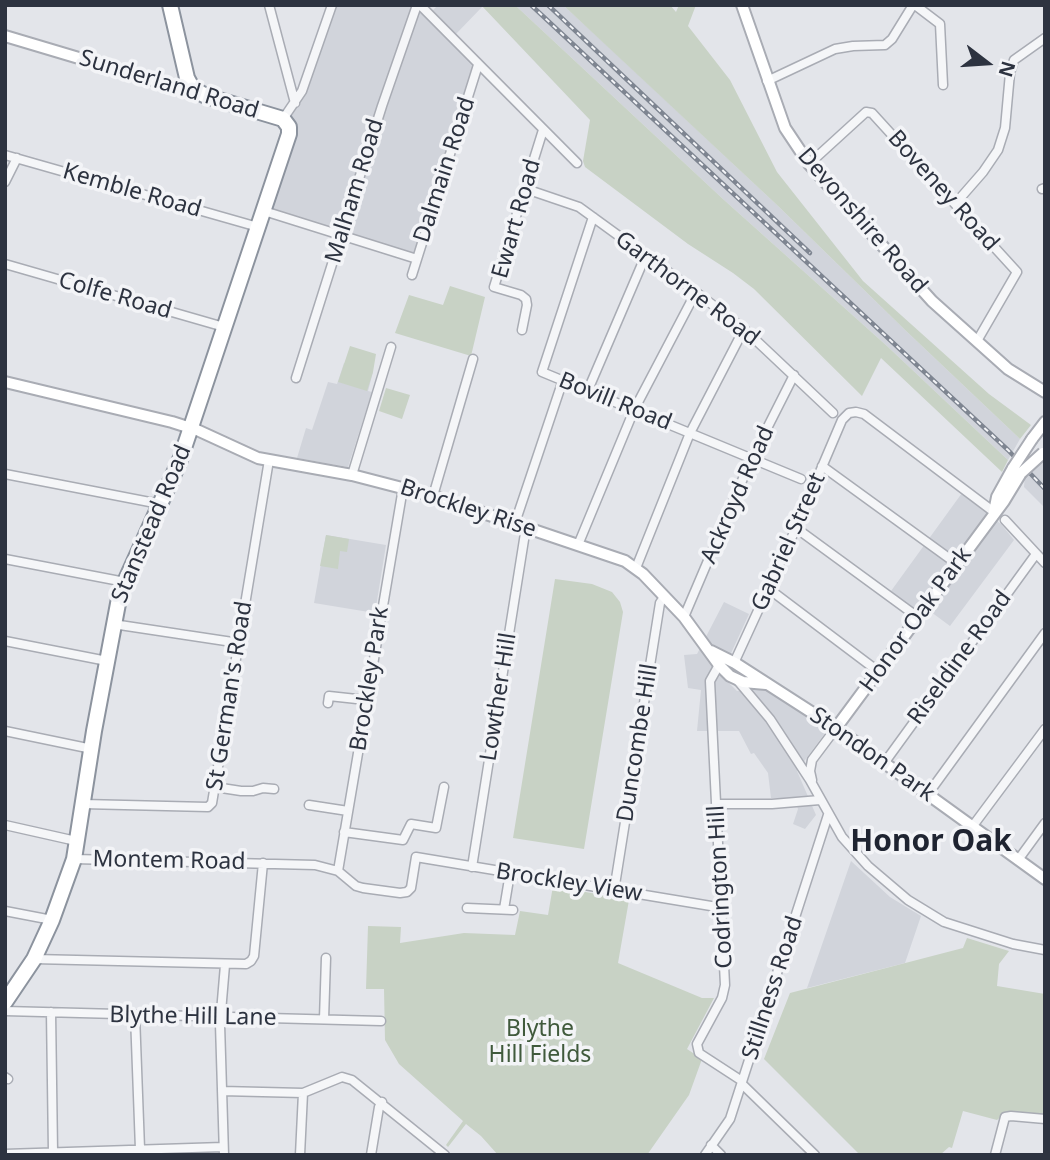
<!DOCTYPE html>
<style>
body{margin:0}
#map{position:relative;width:1050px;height:1160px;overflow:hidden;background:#e3e5ea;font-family:"Noto Sans",sans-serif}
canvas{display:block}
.frame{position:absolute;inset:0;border:7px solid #2d3340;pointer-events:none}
.north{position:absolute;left:952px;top:28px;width:70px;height:70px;-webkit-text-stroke:5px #f3f4f7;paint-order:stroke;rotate:107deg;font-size:19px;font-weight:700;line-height:28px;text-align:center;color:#2d3340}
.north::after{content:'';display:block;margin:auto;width:24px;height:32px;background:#2d3340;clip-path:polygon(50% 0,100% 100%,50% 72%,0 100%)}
</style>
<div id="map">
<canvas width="1050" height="1160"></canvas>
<div class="frame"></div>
<div class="north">N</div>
</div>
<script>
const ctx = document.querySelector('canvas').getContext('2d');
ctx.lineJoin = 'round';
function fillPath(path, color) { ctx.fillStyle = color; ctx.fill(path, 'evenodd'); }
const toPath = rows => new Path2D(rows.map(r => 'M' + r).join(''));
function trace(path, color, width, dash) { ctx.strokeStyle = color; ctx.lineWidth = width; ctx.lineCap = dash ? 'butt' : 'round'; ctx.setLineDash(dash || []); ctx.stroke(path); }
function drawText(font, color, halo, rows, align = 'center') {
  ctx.font = font + ' "Noto Sans",sans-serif'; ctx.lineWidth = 7; ctx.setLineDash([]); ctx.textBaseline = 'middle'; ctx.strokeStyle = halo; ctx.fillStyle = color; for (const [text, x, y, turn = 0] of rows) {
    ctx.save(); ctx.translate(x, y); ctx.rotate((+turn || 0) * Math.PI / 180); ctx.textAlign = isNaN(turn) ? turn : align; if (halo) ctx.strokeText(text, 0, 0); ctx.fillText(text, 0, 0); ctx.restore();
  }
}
const built = toPath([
 [332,5,423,5,433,10,438,5,481,5,482,7,456,34,478,65,417,259,264,209,295,103],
 [515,5,563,5,598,37,778,206,904,329,1020,439,1008,460,887,346,723,199],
 [344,363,373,372,368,391,372,392,348,467,297,458,306,428,312,430,328,382,337,384],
 [1045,454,1045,508,1024,487,1025,474],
 [962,493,1001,524,1014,540,950,626,923,606,918,613,891,591],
 [326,535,386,545,375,613,314,603],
 [724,602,749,614,721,675,737,691,764,688,828,729,797,771,816,815,805,829,793,824,798,809,794,798,771,798,768,773,754,753,751,754,739,731,697,731,701,690,688,688,684,655,697,654],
 [851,861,890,897,921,916,905,963,807,988]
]);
const green = toPath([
 [481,5,515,5,723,199,887,346,1008,460,1002,472,881,358,862,396,754,289,733,273,688,244,585,167,583,161,590,120],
 [563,5,670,5,676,12,679,5,696,5,688,26,730,80,777,172,863,281,989,394,1031,425,1020,439,904,329,778,206],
 [450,286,485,297,471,356,395,333,409,295,443,305],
 [350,346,376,354,373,372,367,391,338,382],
 [386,388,410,395,402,419,379,411],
 [326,535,349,539,347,552,340,551,338,569,320,566],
 [555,579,592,584,612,592,620,602,623,612,584,849,513,838],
 [553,886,629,900,618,963,702,998,714,998,687,1049,702,1059,689,1095,647,1155,498,1155,481,1136,466,1124,448,1147,446,1145,463,1121,399,1064,385,1040,384,989,366,989,368,926,401,927,400,943,464,933,515,935,520,911,548,915],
 [967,938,1009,951,999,964,997,986,1045,994,1045,1116,1007,1112,997,1120,963,1111,952,1148,949,1147,940,1155,860,1155,764,1059,790,993,963,948]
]);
const street = toPath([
 [269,5,295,103],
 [420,5,577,163],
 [915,5,940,24,943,85],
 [767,81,835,49,853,46,885,45,892,39,913,5],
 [283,119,302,91,332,5],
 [5,155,258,227],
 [809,164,866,112,872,113,1017,272,977,341],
 [5,182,17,158],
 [526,189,579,207,696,292,744,329,833,413],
 [1042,189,1045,188],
 [955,204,983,172,998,150,1005,128,1010,73,1014,60,1045,38],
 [264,211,417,259],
 [593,217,542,372,801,479],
 [5,264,224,327],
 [412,275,478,65],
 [522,330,527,305,526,299,521,295,494,287,543,130],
 [296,378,382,106,417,5],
 [588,390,645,257],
 [822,466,957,564],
 [5,474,160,504],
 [352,475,391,347],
 [433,496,473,359],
 [1005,520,1045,563],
 [515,523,563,380],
 [796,528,919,618],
 [578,545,634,410,696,292],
 [5,559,125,582],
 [636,568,690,433,744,329],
 [769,589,879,672],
 [684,617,750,462,794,375],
 [113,624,239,643],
 [5,641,107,661],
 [734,663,796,528,842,420,849,413,856,412,864,414,994,512],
 [719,665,710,681,725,985,722,998,697,1044,699,1053,742,1081],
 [738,681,770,719,810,780,842,837,868,866,908,900,944,922,1013,944,1045,950],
 [328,703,329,696,366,700],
 [5,731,92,749],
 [885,762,1036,554],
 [812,780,810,771,812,760,836,728],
 [215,787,241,791,253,791,263,788,274,789],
 [928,794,1045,633],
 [83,804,208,807,212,803,269,460],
 [717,804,772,804,820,800],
 [309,805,348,811],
 [5,825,76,841],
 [972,827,1045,729],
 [344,832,403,840,411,824,436,828,444,787],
 [74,859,315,865,338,871,356,886,363,888,400,893,407,892,411,888,416,857,723,908],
 [1018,860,1045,823],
 [472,867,526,527],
 [338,871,403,488],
 [614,891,660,603,664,597],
 [467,908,513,910],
 [504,909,510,873],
 [5,911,52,920],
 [34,959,246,964,251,961,254,956,263,863],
 [5,1011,381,1021],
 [51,1012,53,1152],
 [135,1015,140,1149],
 [324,1019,326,958],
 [5,1077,8,1079],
 [742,1084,815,1155],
 [222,1091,303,1093,342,1077,352,1080,445,1155],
 [711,1145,721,1155],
 [5,1154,223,1147],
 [224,1155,220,1024,225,965],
 [300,1155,303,1093],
 [371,1155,379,1107,382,1102],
 [705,1155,730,1119,828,815],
 [995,1155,1005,1117,1011,1116,1045,1119]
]);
const secondary = toPath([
 [742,5,785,128,809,164,932,301,1008,369,1045,392],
 [5,36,176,87,190,86],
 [5,382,172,422,197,430,258,458,352,475,433,496,625,561,643,574,684,617,719,665,730,676,743,682,766,684],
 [1032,439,1045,422],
 [994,512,997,497,1013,468],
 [711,651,735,663,836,728,1045,879],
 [836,728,1004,501,1021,473]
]);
const highway = toPath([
 [5,1002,34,959,52,920,74,859,94,731,120,593,180,460,289,134,289,127,283,119,206,96,193,89,187,78,170,5]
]);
const rail = toPath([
 [531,5,1008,450,1045,489],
 [548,5,810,253]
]);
const secondaryBridge = toPath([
 [1013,468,1032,439],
 [1021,473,1043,453]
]);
const streetNames = [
 ["Sunderland Road",169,85,17],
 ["Dalmain Road",445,170,-72],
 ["Kemble Road",132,191,16],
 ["Malham Road",355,191,-73],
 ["Boveney Road",943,191,48],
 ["Ewart Road",517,219,-74],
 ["Devonshire Road",862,221,49],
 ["Garthorne Road",687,289,37],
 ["Colfe Road",115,296,16],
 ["Bovill Road",615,402,22],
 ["Ackroyd Road",738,495,-66],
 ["Brockley Rise",468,509,18],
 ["Stanstead Road",152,524,-67],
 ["Gabriel Street",789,542,-66],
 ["Honor Oak Park",916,620,-54],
 ["Riseldine Road",960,658,-54],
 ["Brockley Park",370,679,-81],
 ["St German's Road",230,696,-81],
 ["Lowther Hill",499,697,-81],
 ["Duncombe Hill",638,743,-81],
 ["Stondon Park",872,755,35],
 ["Montem Road",169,861,1],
 ["Brockley View",569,883,9],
 ["Codrington Hill",721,887,-93],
 ["Stillness Road",773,988,-72],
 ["Blythe Hill Lane",193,1017,1]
];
const parkNames = [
 ["Blythe",540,1029],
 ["Hill Fields",540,1055]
];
const districtNames = [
 ["Honor Oak",931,842]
];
fillPath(built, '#d1d4db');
fillPath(green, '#c8d2c5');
trace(street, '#a9acb4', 11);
trace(secondary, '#a9acb4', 14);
trace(highway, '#8c939e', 18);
trace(street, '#f5f6f8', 8);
trace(secondary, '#fff', 10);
trace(highway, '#fff', 14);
trace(rail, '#7e8591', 4.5);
trace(rail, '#f3f4f7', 2, [5]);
trace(secondaryBridge, '#a9acb4', 14, []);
trace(secondaryBridge, '#fff', 10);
drawText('23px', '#2d3340', '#f3f4f7', streetNames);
drawText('23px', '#405a3c', '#f3f4f7', parkNames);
drawText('bold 30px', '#1f2431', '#f3f4f7', districtNames);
</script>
